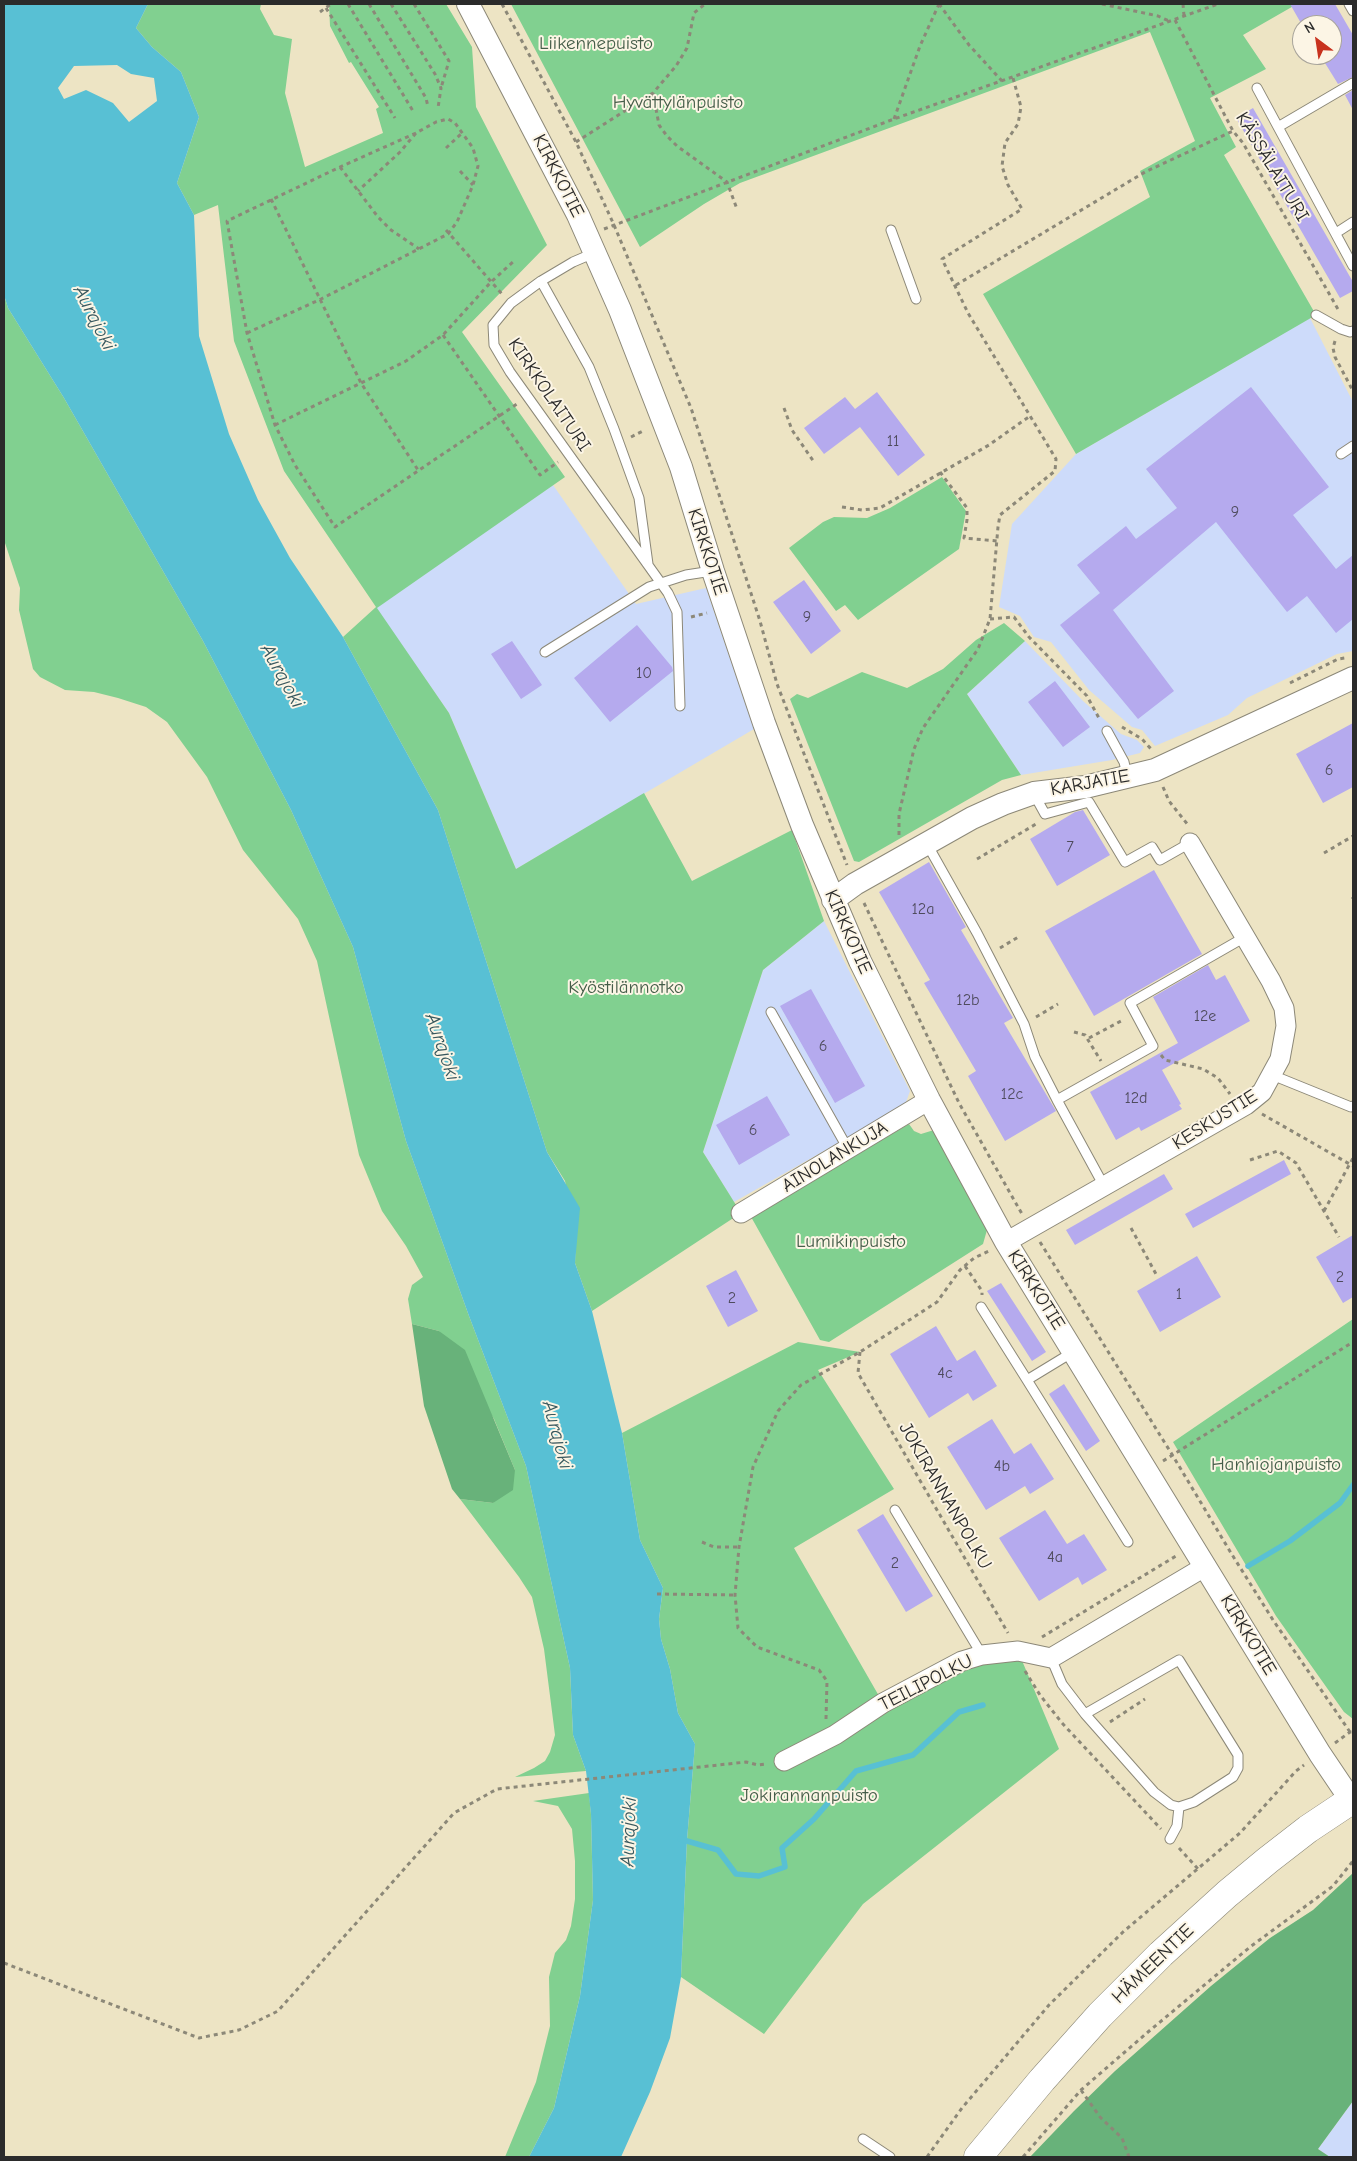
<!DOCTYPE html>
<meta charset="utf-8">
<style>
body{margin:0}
#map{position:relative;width:1357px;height:2161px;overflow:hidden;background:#ede4c4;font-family:"Comic Neue",sans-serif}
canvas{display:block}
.frame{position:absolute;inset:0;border:5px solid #2b2b2b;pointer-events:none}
.north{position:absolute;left:1292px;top:15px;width:50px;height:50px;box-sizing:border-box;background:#fcf5e5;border:1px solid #a8a49b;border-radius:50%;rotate:329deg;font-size:14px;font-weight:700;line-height:20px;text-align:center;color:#2b2b2b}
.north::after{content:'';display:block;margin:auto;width:18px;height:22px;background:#c8321e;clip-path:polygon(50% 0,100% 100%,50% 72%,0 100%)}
</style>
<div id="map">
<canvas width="1357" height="2161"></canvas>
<div class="frame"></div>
<div class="north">N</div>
</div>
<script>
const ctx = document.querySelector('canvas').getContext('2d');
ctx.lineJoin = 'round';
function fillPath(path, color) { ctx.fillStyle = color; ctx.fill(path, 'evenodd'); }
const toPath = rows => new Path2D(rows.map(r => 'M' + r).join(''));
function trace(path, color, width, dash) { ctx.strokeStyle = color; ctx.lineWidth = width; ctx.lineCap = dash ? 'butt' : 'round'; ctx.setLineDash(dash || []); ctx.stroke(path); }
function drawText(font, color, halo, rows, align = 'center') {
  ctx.font = font + ' "Comic Neue",sans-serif'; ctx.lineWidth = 4; ctx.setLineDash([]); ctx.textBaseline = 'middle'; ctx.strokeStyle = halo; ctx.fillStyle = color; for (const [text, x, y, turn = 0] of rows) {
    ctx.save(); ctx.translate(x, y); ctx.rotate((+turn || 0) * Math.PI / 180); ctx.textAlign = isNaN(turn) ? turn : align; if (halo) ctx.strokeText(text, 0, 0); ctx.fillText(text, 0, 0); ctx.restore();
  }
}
const built = toPath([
 [1310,318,1353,402,1353,651,1337,654,1247,698,1228,715,1155,746,1142,730,1132,727,1089,690,1051,642,1034,637,1020,616,999,607,1012,524,1076,454],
 [553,485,636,604,706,588,754,729,516,869,449,713,376,608],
 [1025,641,1083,701,1121,734,1137,740,1144,747,1140,753,1112,760,1021,775,967,694],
 [824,921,910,1091,905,1105,734,1202,703,1152,763,970],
 [1353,2101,1353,2157,1330,2157,1318,2149]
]);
const green = toPath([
 [148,4,261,4,260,9,274,35,292,39,285,93,305,167,383,133,376,109,379,107,351,62,349,63,330,26,329,4,446,4,472,47,476,107,547,245,462,332,565,477,377,608,449,713,516,869,644,793,692,881,792,830,824,921,763,970,703,1152,741,1213,592,1311,575,1263,576,1237,565,1181,547,1152,438,810,343,637,376,607,284,471,234,341,218,205,194,215,177,183,199,117,181,72,152,47,136,28],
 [511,4,1297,4,1243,35,1266,69,1210,98,1236,147,1224,155,1316,315,1076,454,983,294,1150,197,1140,171,1195,141,1150,32,740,183,704,204,640,247],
 [4,295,8,308,64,398,203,641,291,810,353,947,406,1141,469,1316,526,1466,570,1668,573,1735,586,1771,515,1777,534,1768,545,1761,550,1752,555,1735,544,1649,532,1597,519,1577,460,1499,493,1503,515,1470,494,1419,439,1331,412,1324,408,1299,412,1285,423,1277,406,1246,382,1211,359,1155,317,961,298,919,243,850,207,777,167,722,146,707,118,698,94,692,65,690,40,677,33,669,19,610,20,588,4,540],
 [942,477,966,511,959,549,858,620,845,605,836,611,789,548,823,522,834,517,867,518,890,508],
 [1004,623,1025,641,967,694,1021,775,1002,780,859,862,854,861,790,699,797,694,808,698,862,672,907,688,943,669,976,640],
 [909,1124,914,1131,921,1134,934,1130,987,1230,983,1244,829,1342,820,1340,750,1215],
 [1353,1319,1353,1719,1344,1712,1276,1616,1173,1442],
 [798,1342,860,1352,818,1370,894,1489,794,1548,883,1703,962,1661,1018,1651,1059,1749,863,1904,764,2034,681,1977,687,1840,695,1744,678,1713,670,1669,661,1639,659,1619,663,1588,640,1540,622,1433],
 [589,1793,591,1814,593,1900,580,1996,554,2108,529,2157,505,2157,536,2082,550,2026,549,1977,555,1953,566,1940,571,1926,575,1899,575,1861,572,1829,558,1806,533,1801]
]);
const forest = toPath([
 [412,1324,439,1331,465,1350,515,1470,513,1490,493,1503,460,1499,452,1489,424,1406],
 [1353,1873,1353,2101,1318,2149,1330,2157,1030,2157,1074,2111,1115,2071,1211,1986,1270,1938,1313,1910]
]);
const water = toPath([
 [4,4,148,4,136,28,152,47,181,72,199,117,177,183,194,215,199,336,229,434,258,500,290,558,343,637,438,810,547,1152,580,1208,575,1263,592,1311,622,1433,640,1540,663,1588,659,1619,661,1639,670,1669,678,1713,695,1744,687,1840,681,1977,670,2038,650,2092,621,2157,529,2157,554,2108,580,1996,593,1900,591,1814,586,1771,573,1735,570,1668,526,1466,469,1316,406,1141,353,947,291,810,203,641,64,398,8,308,4,295],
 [117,65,131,74,154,78,157,101,129,122,113,103,86,90,64,99,58,88,74,66]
]);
const stream = toPath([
 [1248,1566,1290,1541,1340,1503,1353,1485],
 [680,1839,718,1850,736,1874,759,1876,785,1867,782,1848,814,1819,856,1771,913,1755,959,1712,983,1705]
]);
const building = toPath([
 [1290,4,1335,4,1353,35,1353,77,1338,84,1320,55,1332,55,1332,25,1302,25],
 [1353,90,1353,110,1345,95],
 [1253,108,1353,282,1353,291,1340,298,1236,118],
 [1251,387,1329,487,1293,515,1336,569,1353,555,1353,619,1336,633,1307,596,1287,612,1216,522,1113,610,1174,691,1138,719,1060,625,1100,593,1077,565,1126,526,1136,539,1177,508,1146,469],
 [877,392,925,455,898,476,860,427,824,454,804,428,845,397,855,409],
 [804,580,841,631,811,654,773,602],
 [637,625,672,667,673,671,610,722,574,678],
 [512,641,542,685,521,699,491,654],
 [1055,681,1090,727,1063,747,1028,702],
 [1353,723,1353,787,1323,803,1296,754],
 [1083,810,1110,855,1057,886,1030,839,1075,812],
 [929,862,966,927,961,930,1013,1018,1004,1023,1056,1111,1005,1141,968,1076,976,1071,924,983,930,980,879,892],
 [1154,870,1202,954,1094,1016,1045,931],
 [1208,965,1216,980,1225,975,1250,1021,1162,1070,1181,1104,1179,1105,1182,1109,1141,1131,1139,1127,1116,1140,1090,1092,1178,1043,1153,997],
 [811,989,865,1086,835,1103,780,1006],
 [767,1096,790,1135,739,1165,716,1125],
 [1284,1160,1291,1174,1193,1228,1185,1214],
 [1164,1174,1173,1189,1075,1245,1066,1230],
 [1353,1235,1353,1297,1343,1303,1316,1257],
 [1197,1256,1221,1297,1160,1332,1137,1291],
 [736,1270,758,1311,728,1327,706,1286],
 [1001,1283,1046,1352,1032,1361,987,1291],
 [936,1326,957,1361,975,1350,997,1386,973,1401,968,1393,929,1418,890,1354],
 [1064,1384,1100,1441,1086,1451,1049,1394],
 [992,1419,1014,1454,1031,1443,1054,1479,1030,1494,1025,1486,986,1510,947,1447],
 [1045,1510,1067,1544,1084,1534,1107,1570,1082,1585,1078,1577,1039,1601,999,1538],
 [883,1514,933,1596,906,1612,857,1530]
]);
const path = toPath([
 [348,4,413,111],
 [369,4,426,98,428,107],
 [391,4,435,74,441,88,438,108],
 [414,4,449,61,441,88],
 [502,4,576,142,614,225,691,408,760,621,777,684,847,865],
 [939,4,969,45,1002,81],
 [1102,4,1158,16,1169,21],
 [1183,4,1184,16],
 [326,8,395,118],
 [320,12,331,4],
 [1175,20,1233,131,1243,143,1339,311],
 [653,93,659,125,667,136,677,146,727,182,737,209],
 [894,119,920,46,939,4],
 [416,133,340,167,227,221,247,333,275,425,295,465,335,527,517,404],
 [576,142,653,93,676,66,687,48,694,13,705,4],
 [446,148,462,133],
 [340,167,378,217,391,230,419,249],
 [460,171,473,185],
 [271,199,361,383,418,470],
 [604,229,894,119,1218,4],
 [446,230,502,294],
 [956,285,1145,172,1233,131],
 [247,333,321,299,448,234,457,222,473,185,478,166,473,148,455,123,448,119,436,122,416,133,400,152,358,191],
 [443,335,540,475,558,462],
 [1335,341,1333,348,1335,357,1353,391],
 [784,408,792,430,814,462],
 [275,425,406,361,443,335,491,282,515,260],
 [631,437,645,430],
 [940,472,967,508,967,520,964,538,997,541],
 [842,507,862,510,880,508,989,445,1030,416],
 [691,617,707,613],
 [990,619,1014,617,1029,637,1087,696,1100,720],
 [1290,683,1338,659,1345,658],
 [1122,727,1142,739,1152,750],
 [1163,787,1169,801,1188,825],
 [899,835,899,814,914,749,923,728,978,649,990,619,998,527,1000,515,1055,471,1056,459,968,313,942,259,1022,209,1008,185,1002,166,1005,143,1018,124,1021,107,1013,78],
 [1324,853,1353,836],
 [977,859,1036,824],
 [1352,899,1353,898],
 [864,903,959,1103,1022,1214],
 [1000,948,1020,936],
 [1036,1017,1058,1004],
 [1074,1032,1085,1035,1101,1061],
 [1089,1038,1123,1020],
 [1161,1055,1165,1060,1203,1069,1218,1078,1230,1094],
 [1262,1114,1353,1166],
 [1250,1160,1278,1151,1296,1163,1339,1237],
 [1324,1211,1353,1158],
 [1131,1228,1156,1274],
 [1040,1242,1173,1456,1231,1553,1273,1620,1350,1732],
 [965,1266,982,1291,982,1295],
 [860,1352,858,1373,1008,1633],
 [1163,1461,1353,1342],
 [702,1542,714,1547,739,1547],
 [657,1594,735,1595],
 [1042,1637,1176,1556],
 [1025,1671,1040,1695,1062,1723,1161,1829],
 [826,1719,827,1681,819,1670,757,1647,738,1628,735,1595,739,1547,753,1467,778,1411,801,1385,860,1352,937,1302,960,1270,974,1258,989,1251],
 [1110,1722,1145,1699],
 [1335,1743,1350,1732,1353,1732],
 [1179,1848,1198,1869],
 [4,1963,199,2038,239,2030,278,2011,454,1813,497,1789,746,1762,758,1765,767,1764],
 [1081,2090,1100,2117,1122,2138,1129,2157],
 [927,2157,962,2108,1049,2005,1123,1932,1240,1833,1296,1771,1304,1765],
 [1023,2157,1081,2090,1148,2032,1250,1947,1333,1886,1353,1861]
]);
const service = toPath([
 [1349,4,1353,11],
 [1257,88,1353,266],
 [1278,127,1353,83],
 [891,230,916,299],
 [1336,233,1353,222],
 [594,253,573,262,541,281,511,303,493,325,494,345,510,372,668,593,677,612,680,706],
 [541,281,589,367,614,429,639,498,648,564],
 [1316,315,1341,329,1350,332,1353,331],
 [1341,454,1353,446],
 [545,652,649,587,686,575,712,571],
 [1107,731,1124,762,1127,775],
 [1034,794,1045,814,1089,802,1125,862,1152,847,1160,860,1190,843],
 [927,844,977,933,1024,1024,1035,1057,1057,1100,1104,1186],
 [771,1012,848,1149],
 [1272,1075,1351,1107,1353,1106],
 [1057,1100,1153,1046,1130,1003,1245,937],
 [981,1307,1027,1380],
 [1073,1352,1027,1380,1128,1542],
 [895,1510,982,1655],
 [1051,1658,1062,1684,1085,1714,1154,1792,1171,1805,1179,1807,1194,1802,1233,1777,1238,1768,1238,1755,1179,1660,1085,1714],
 [1170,1839,1177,1826,1179,1807],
 [863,2139,890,2157]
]);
const minor = toPath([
 [741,1213,929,1100],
 [1006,1242,1246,1105,1262,1092,1280,1059,1286,1026,1284,1008,1271,981,1190,843],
 [784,1761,835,1735,883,1703,962,1661,982,1655,1018,1651,1051,1658,1206,1566]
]);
const tertiary = toPath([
 [468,4,578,215,620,310,681,467,713,571,764,723,802,825,860,961,929,1100,1006,1242,1320,1754,1351,1800],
 [833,900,855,884,972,818,1003,804,1034,793,1085,787,1155,770,1353,678]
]);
const trunk = toPath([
 [978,2157,1042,2080,1100,2015,1161,1954,1227,1894,1268,1860,1308,1829,1353,1799]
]);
const numberNames = [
 ["11",893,441],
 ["9",1235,512],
 ["9",807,617],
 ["10",644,673],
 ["6",1329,770],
 ["7",1070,847],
 ["12a",923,909],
 ["12b",968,1000],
 ["12e",1205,1016],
 ["6",823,1046],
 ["12c",1012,1094],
 ["12d",1136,1098],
 ["6",753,1130],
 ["2",1340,1277],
 ["1",1179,1294],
 ["2",732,1298],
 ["4c",945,1373],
 ["4b",1002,1466],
 ["4a",1055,1557],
 ["2",895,1563]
];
const parkNames = [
 ["Liikennepuisto",596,44],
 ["Hyvättylänpuisto",678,103],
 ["Kyöstilännotko",626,988],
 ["Lumikinpuisto",851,1242],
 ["Hanhiojanpuisto",1276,1465],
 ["Jokirannanpuisto",809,1796]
];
const streetNames = [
 ["KÄSSÄLAITURI",1272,167,59],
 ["KIRKKOTIE",558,176,63],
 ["KIRKKOLAITURI",549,395,56],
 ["KIRKKOTIE",707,552,72],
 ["KARJATIE",1090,783,-10],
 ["KIRKKOTIE",848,932,66],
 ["KESKUSTIE",1215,1120,-32],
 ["AINOLANKUJA",835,1157,-31],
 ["KIRKKOTIE",1036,1290,58],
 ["JOKIRANNANPOLKU",945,1496,60],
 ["KIRKKOTIE",1248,1635,59],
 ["TEILIPOLKU",926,1683,-27],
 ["HÄMEENTIE",1153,1964,-44]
];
const waterNames = [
 ["Aurajoki",94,318,63],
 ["Aurajoki",282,676,61],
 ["Aurajoki",442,1047,71],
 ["Aurajoki",557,1435,75],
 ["Aurajoki",629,1832,-88]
];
fillPath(built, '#cddbfa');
fillPath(green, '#81d090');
fillPath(forest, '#68b27a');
fillPath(water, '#58c0d4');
trace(stream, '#58c0d4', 5.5);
fillPath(building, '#b5aaee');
trace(service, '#8c8878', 11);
trace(minor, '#8c8878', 21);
trace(tertiary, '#8c8878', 24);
trace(trunk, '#8c8878', 29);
trace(path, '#8c8878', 3, [4, 4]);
trace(service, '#fff', 9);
trace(minor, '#fff', 19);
trace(tertiary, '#fff', 22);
trace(trunk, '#fff', 28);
drawText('16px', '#4e4b5c', null, numberNames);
drawText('19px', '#455d49', '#fcf5e5', parkNames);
drawText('19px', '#2b2b2b', '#fcf5e5', streetNames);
drawText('italic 20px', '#38585e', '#fcf5e5', waterNames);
</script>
